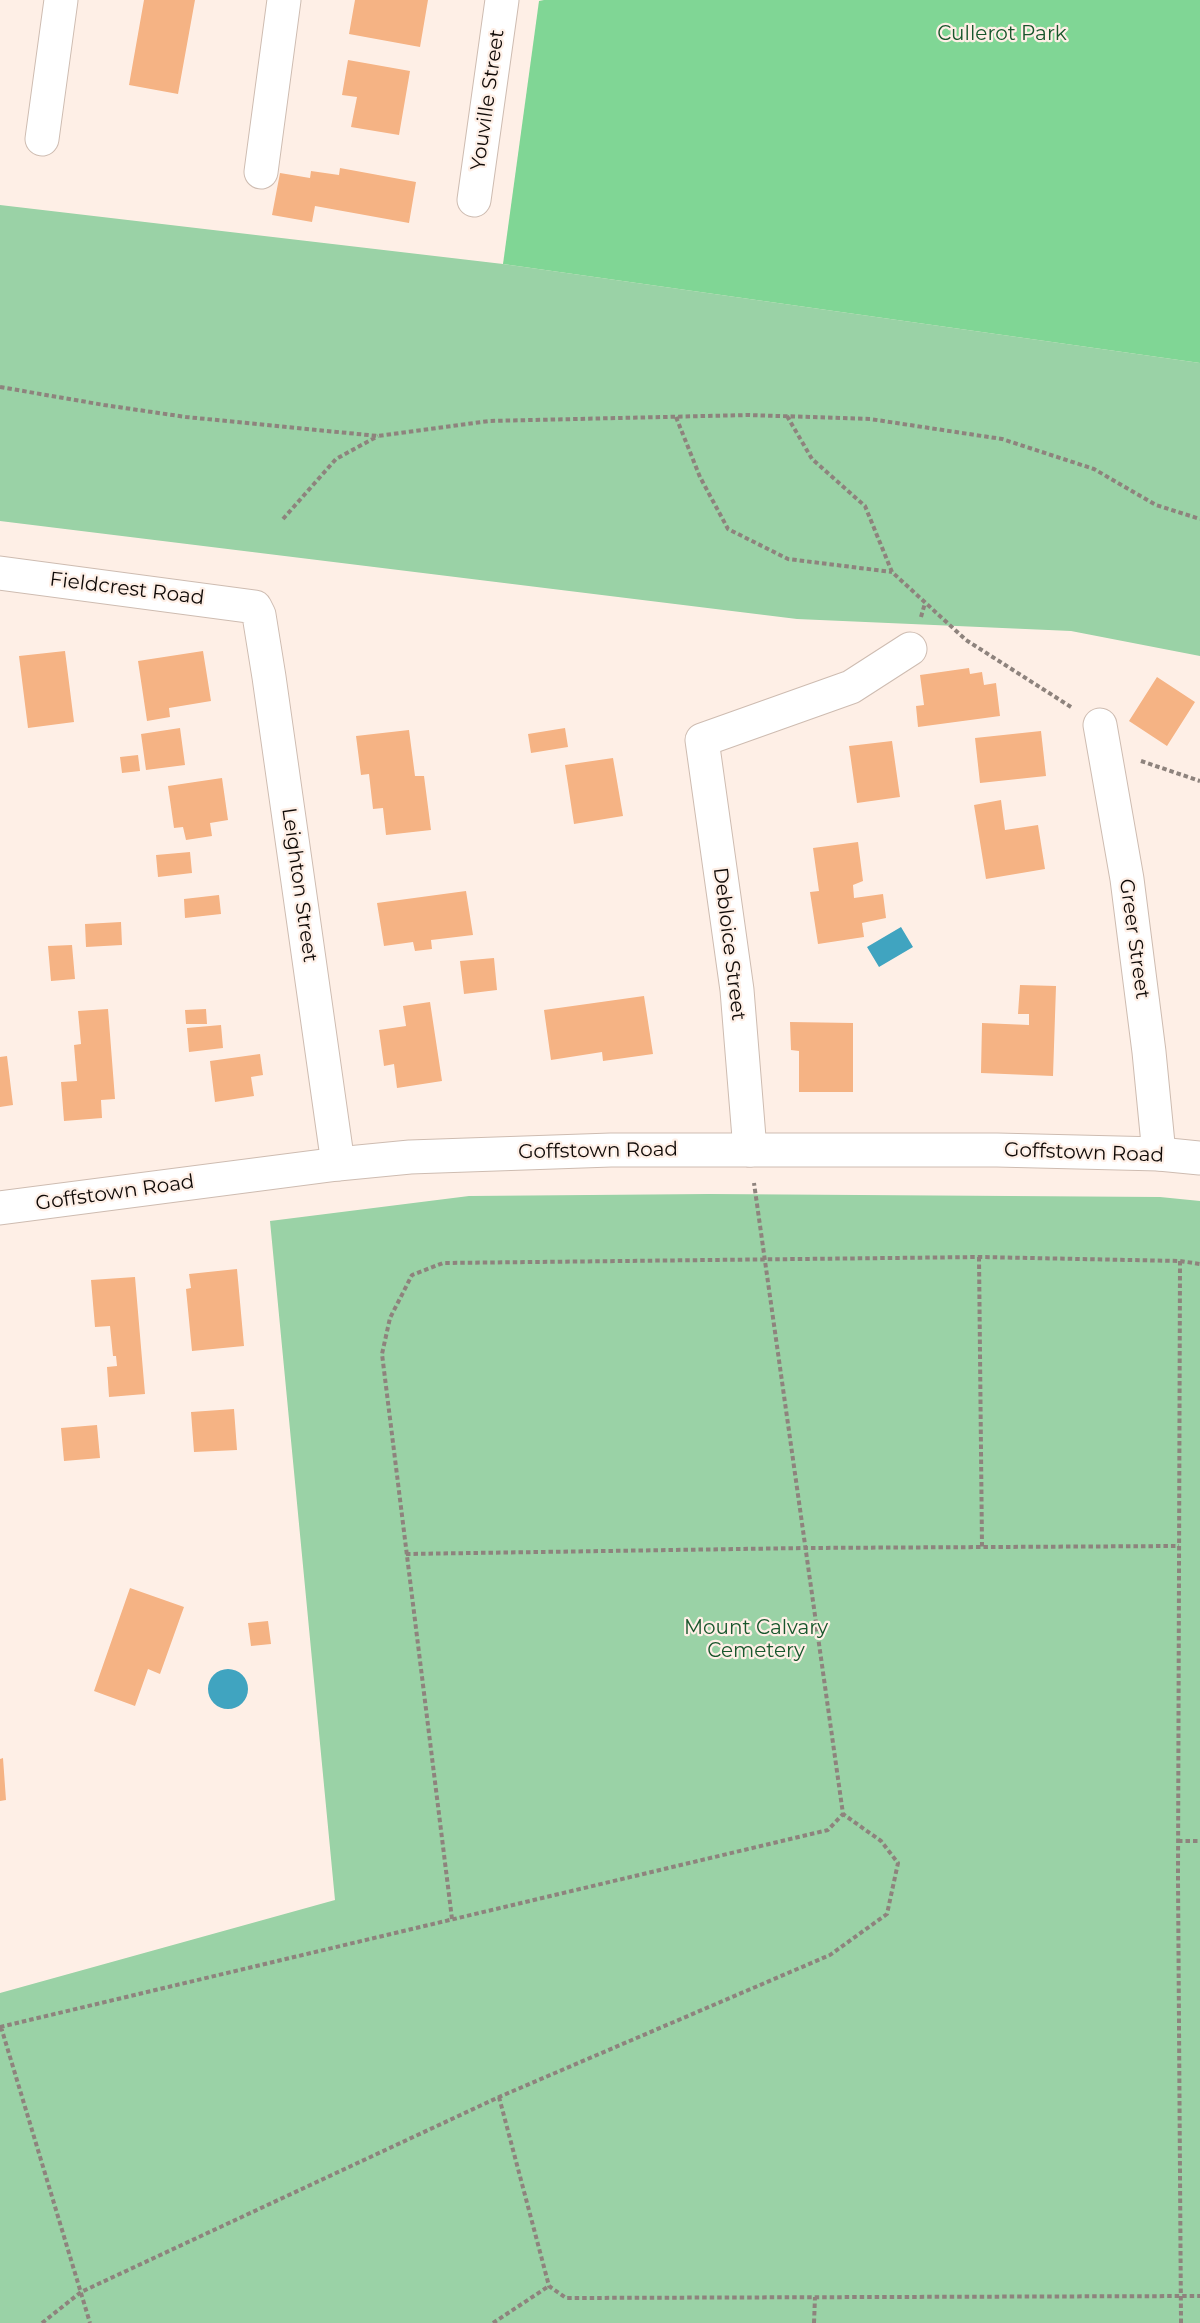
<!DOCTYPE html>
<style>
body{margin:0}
canvas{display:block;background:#feefe6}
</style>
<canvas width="1200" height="2323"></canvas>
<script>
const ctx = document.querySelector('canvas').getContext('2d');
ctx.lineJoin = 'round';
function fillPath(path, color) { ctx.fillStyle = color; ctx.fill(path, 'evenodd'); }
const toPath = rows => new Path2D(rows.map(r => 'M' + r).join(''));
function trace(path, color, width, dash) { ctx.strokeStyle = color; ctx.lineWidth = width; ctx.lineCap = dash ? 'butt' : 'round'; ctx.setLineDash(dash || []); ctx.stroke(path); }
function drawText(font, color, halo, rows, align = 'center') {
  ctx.font = font + ' Montserrat,sans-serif'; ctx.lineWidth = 4.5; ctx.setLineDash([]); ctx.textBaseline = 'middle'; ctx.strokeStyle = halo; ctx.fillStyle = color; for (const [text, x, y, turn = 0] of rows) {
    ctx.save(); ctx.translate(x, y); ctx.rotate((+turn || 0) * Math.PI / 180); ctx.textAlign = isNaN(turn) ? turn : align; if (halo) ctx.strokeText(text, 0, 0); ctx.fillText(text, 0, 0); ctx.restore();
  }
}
const green = toPath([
 [0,205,503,264,1200,363,1200,656,1071,631,797,619,0,521],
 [709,1194,1160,1197,1200,1201,1200,2323,0,2323,0,1993,335,1900,270,1221,469,1196]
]);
const forest = toPath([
 [544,0,1200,0,1200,363,503,264,539,1]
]);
const water = toPath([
 [901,927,913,947,879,967,867,947],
 '208 1689a20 20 0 1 1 40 0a20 20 0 1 1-40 0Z'
]);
const building = toPath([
 [144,0,195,0,178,94,129,85],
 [355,0,428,0,420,47,349,34],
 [348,60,410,71,399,135,351,127,357,97,342,95],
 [340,168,416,182,409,223,315,206,312,222,272,215,280,173,310,178,311,171,339,175],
 [65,651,74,722,28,728,19,656],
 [203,651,211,701,169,708,170,717,147,721,138,661],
 [969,668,970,674,982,672,984,685,996,683,1000,716,918,727,916,706,924,705,920,675],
 [1157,677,1195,702,1167,746,1129,721],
 [180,728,185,765,146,770,141,734],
 [565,728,568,747,531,753,528,734],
 [409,730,415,776,424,776,431,830,386,835,383,808,373,809,369,774,361,775,356,736],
 [1041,731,1046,776,980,783,975,738],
 [892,741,900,797,857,803,849,746],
 [138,755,140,771,122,773,120,757],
 [613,758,623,816,574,824,565,765],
 [222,778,228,820,210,823,212,836,186,840,183,827,174,828,168,786],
 [1001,800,1005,830,1038,825,1045,869,986,879,974,805],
 [858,842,863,881,853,885,854,898,883,894,886,918,862,923,864,937,818,944,810,892,819,891,813,848],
 [190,852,192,873,158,877,156,855],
 [466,891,473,935,431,940,432,949,415,951,413,942,384,946,377,903],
 [219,895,221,914,185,918,184,899],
 [121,922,122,945,86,947,85,924],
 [72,945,75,979,51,981,48,946],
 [494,958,497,990,464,994,460,961],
 [1020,985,1056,986,1053,1076,981,1073,982,1023,1029,1025,1029,1014,1018,1014],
 [644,996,653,1054,603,1061,602,1052,551,1060,544,1010],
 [430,1002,442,1081,397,1088,394,1064,384,1066,379,1030,406,1026,403,1006],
 [108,1009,115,1099,101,1100,102,1118,64,1121,61,1082,77,1081,74,1045,81,1044,78,1011],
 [206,1009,207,1024,186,1024,185,1010],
 [790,1022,853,1023,853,1092,799,1092,799,1051,791,1050],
 [221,1025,223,1048,189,1052,187,1028],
 [260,1054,263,1075,251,1077,254,1096,215,1102,210,1061],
 [7,1056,13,1105,0,1107,0,1057],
 [237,1269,244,1346,192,1351,186,1289,191,1288,189,1274],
 [135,1277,145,1394,109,1397,107,1367,117,1366,116,1356,113,1356,110,1326,95,1327,91,1280],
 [234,1409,237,1450,194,1452,191,1412],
 [97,1425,100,1458,64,1461,61,1428],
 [130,1588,184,1607,160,1674,148,1669,135,1706,94,1691],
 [268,1621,271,1644,251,1646,248,1623],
 [3,1758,6,1800,0,1801,0,1759]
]);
const path = toPath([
 [0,387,104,405,186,417,378,436,489,421,749,415,870,419,1002,439,1094,469,1156,505,1200,519],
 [787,416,812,459,865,506,892,572,966,640,1071,707],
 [676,417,700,477,728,529,788,559,892,572],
 [283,519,336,459,378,436],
 [921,617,925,603],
 [1141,761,1200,781],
 [979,1257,982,1547],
 [1180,1261,1178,1877,1181,2323],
 [406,1554,805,1548,1179,1546],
 [1178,1841,1200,1841],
 [452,1919,382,1354,390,1318,412,1275,443,1263,979,1257,1180,1261,1200,1264],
 [0,2027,828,1830,843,1814,754,1183],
 [1,2027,90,2323],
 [499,2097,549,2286,566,2298,1200,2296],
 [42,2323,81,2292,499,2097,830,1955,887,1914,898,1863,881,1841,843,1814],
 [493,2323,549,2286],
 [814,2323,815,2297]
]);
const minor = toPath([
 [42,139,61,0],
 [261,172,284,0],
 [474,200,502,0],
 [0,573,255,607,259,615,269,677,338,1164],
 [1100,725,1127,879,1149,1052,1159,1154],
 [750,1150,737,990,702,740,851,687,910,649]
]);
const major = toPath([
 [0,1208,338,1164,410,1157,611,1150,997,1150,1159,1154,1200,1158]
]);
const parkNames = [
 ["Cullerot Park",1002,34],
 ["Mount Calvary",756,1628],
 ["Cemetery",756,1651]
];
const streetNames = [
 ["Youville Street",488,100,-82],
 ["Fieldcrest Road",127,589,7],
 ["Leighton Street",299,885,82],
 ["Greer Street",1134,939,82],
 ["Debloice Street",729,944,83],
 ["Goffstown Road",598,1151,-1],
 ["Goffstown Road",1084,1153,2],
 ["Goffstown Road",115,1193,-8]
];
fillPath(green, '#9ad2a6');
fillPath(forest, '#80d695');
fillPath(water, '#40a4c0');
fillPath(building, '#f5b384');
trace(minor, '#cebcb1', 35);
trace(major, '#cebcb1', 35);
trace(path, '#8e837d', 4, [4.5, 3]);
trace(minor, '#fff', 33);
trace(major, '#fff', 33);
drawText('20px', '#18562c', '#feefe6', parkNames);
drawText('20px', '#100a07', '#feefe6', streetNames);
</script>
